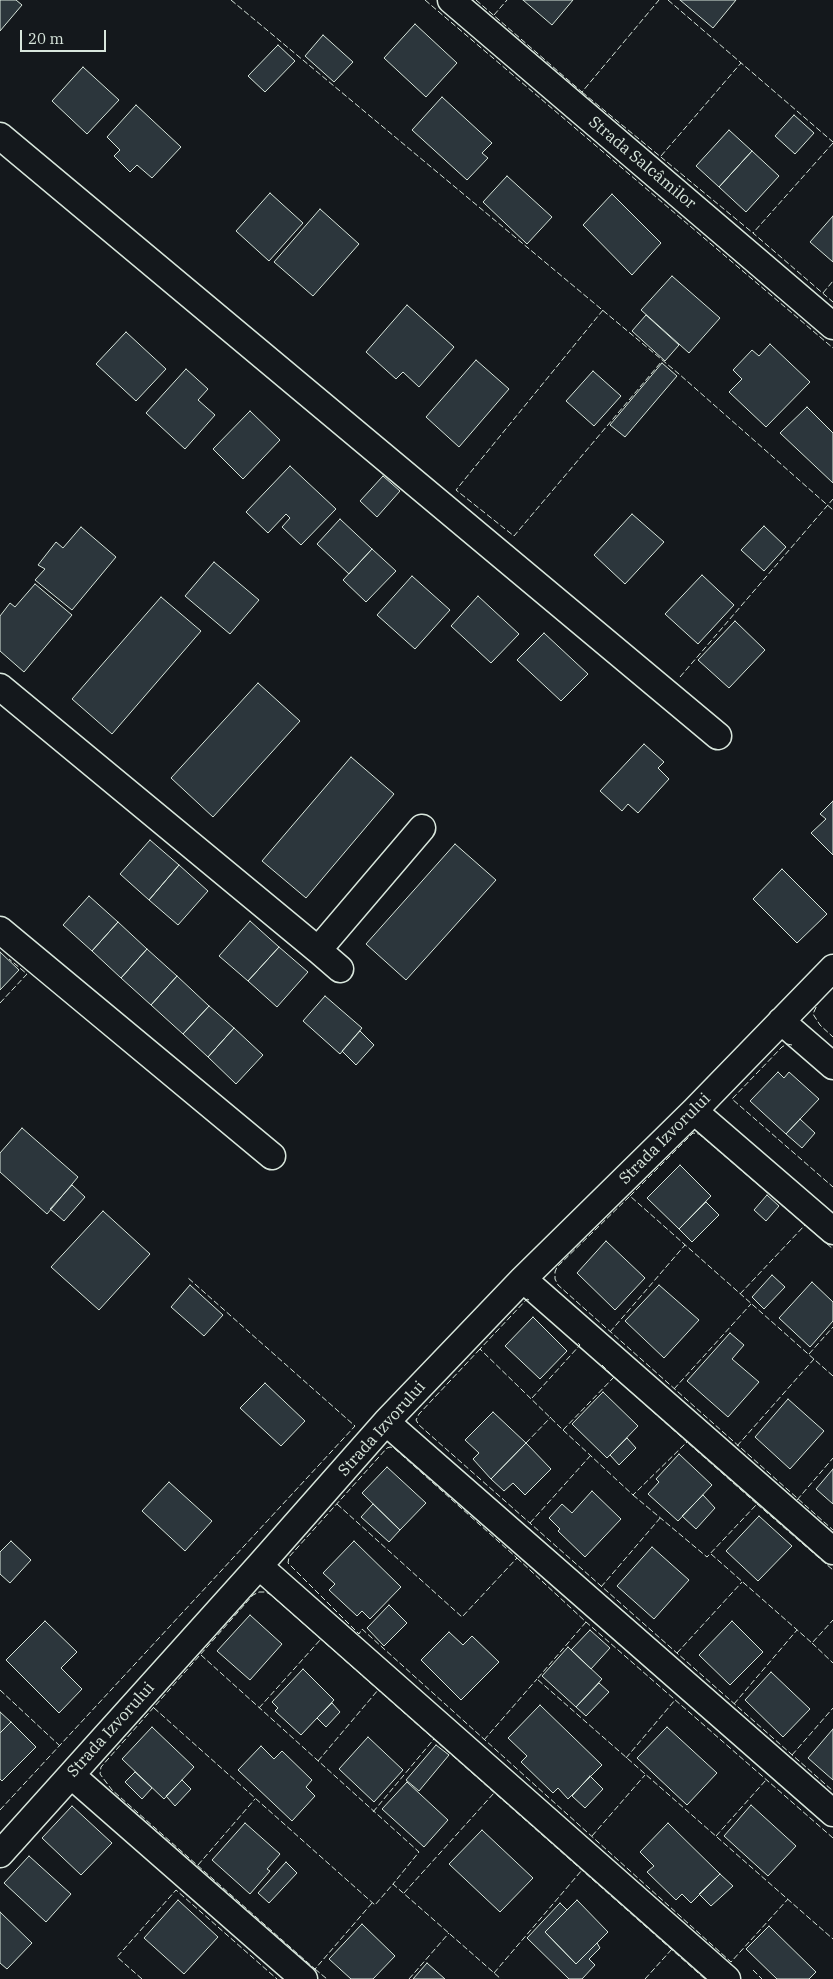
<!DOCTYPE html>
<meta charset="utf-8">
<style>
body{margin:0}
#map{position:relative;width:833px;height:1979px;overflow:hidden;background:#14181c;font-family:"IBM Plex Serif",serif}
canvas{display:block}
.scale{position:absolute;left:20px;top:30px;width:86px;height:22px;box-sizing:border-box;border:2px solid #d8e6dc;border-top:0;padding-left:6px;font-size:15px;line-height:18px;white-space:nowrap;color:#d8e6dc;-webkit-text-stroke:4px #14181c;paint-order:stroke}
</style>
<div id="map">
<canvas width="833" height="1979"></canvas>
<div class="scale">20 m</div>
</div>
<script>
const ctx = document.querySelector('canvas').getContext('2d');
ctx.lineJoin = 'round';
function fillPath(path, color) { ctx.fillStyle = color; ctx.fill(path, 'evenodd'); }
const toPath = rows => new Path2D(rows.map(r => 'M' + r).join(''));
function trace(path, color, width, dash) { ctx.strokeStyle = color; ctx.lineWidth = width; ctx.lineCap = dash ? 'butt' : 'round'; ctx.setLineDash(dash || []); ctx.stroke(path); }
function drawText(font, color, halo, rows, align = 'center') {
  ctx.font = font + ' "IBM Plex Serif",serif'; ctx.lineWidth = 4; ctx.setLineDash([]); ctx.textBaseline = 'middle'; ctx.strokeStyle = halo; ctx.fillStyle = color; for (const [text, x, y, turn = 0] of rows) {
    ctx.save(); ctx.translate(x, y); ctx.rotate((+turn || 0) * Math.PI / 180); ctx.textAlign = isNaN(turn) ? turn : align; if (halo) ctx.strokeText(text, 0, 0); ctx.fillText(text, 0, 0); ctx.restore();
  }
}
const building = toPath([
 [0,0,16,0,22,5,0,31,0,0],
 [523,0,573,0,552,25,523,0],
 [680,0,736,0,713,28,680,0],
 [415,24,457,63,426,97,384,58,415,24],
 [323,35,353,62,334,82,305,56,323,35],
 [278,45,295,61,265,92,248,76,278,45],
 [83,67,119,100,87,134,52,101,83,67],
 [442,97,492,143,482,153,488,158,467,180,412,130,442,97],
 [136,105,181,147,152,178,137,165,130,172,114,156,120,150,107,137,136,105],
 [794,115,814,133,795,154,775,136,794,115],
 [729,130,752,151,719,187,696,166,729,130],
 [752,151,779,176,746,212,719,187,752,151],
 [507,176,552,217,527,244,483,202,507,176],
 [270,193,303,223,269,261,236,231,270,193],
 [612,194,661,243,632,275,583,225,612,194],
 [320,209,359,244,313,296,274,262,320,209],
 [833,216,833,262,810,242,833,216],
 [672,276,720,318,689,353,641,310,672,276],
 [407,305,454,347,419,387,403,372,396,379,366,352,407,305],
 [646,315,679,345,665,361,632,331,646,315],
 [126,332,166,369,136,401,96,364,126,332],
 [770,344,810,382,766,427,729,392,742,379,733,370,752,350,759,356,770,344],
 [476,360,509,389,459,447,426,417,476,360],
 [662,363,677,376,625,437,610,425,662,363],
 [186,369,208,389,198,400,215,415,185,449,146,413,186,369],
 [593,371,621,396,594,426,566,401,593,371],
 [807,407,833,433,833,483,780,433,807,407],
 [250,411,280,440,243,479,213,449,250,411],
 [290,466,336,509,301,545,282,527,290,518,286,514,268,533,246,512,290,466],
 [383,476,400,491,377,517,360,501,383,476],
 [632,514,664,542,625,584,594,555,632,514],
 [340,519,372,549,349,574,317,544,340,519],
 [764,526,786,547,764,571,741,550,764,526],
 [81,527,116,557,72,610,35,580,45,569,38,565,56,542,63,548,81,527],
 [372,549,396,571,366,602,343,580,372,549],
 [214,562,259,600,230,634,185,596,214,562],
 [702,575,734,605,698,644,665,614,702,575],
 [412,576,450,610,415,649,377,615,412,576],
 [35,584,72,615,24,672,0,651,0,616,10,603,15,607,35,584],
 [478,596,519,634,491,663,451,626,478,596],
 [161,597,201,631,112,734,72,699,161,597],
 [735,621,765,650,729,688,698,660,735,621],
 [544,633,588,674,561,701,517,660,544,633],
 [258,683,300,721,213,817,171,778,258,683],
 [644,744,664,762,658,768,669,779,638,813,628,804,622,811,600,791,644,744],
 [351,757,394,794,306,898,262,861,351,757],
 [833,801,833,855,811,833,826,819,820,814,833,801],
 [150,840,179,865,149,900,120,874,150,840],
 [455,844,496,880,406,980,366,944,455,844],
 [179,865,208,891,178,925,149,900,179,865],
 [782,869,827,914,797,943,753,899,782,869],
 [89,896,118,922,92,951,63,925,89,896],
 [250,921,279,947,248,981,219,956,250,921],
 [118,922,147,949,121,978,92,951,118,922],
 [279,947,308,972,277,1007,248,981,279,947],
 [147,949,177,976,151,1005,121,978,147,949],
 [0,952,19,970,0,990,0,952],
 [177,976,209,1006,183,1034,151,1005,177,976],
 [325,996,362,1028,340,1054,303,1021,325,996],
 [209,1006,234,1028,208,1057,183,1034,209,1006],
 [234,1028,263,1055,236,1084,208,1057,234,1028],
 [360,1031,374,1045,356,1065,342,1051,360,1031],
 [778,1072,784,1078,789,1072,819,1099,786,1134,750,1101,778,1072],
 [800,1119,815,1133,802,1148,786,1134,800,1119],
 [22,1128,78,1177,47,1214,0,1172,0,1153,22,1128],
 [680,1165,711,1196,679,1229,647,1198,680,1165],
 [72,1185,85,1197,64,1221,50,1209,72,1185],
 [767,1195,779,1206,766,1221,754,1210,767,1195],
 [706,1202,719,1215,692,1242,679,1229,706,1202],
 [103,1211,150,1254,99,1310,51,1267,103,1211],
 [606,1241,645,1278,615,1310,577,1273,606,1241],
 [772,1275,785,1287,764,1309,752,1297,772,1275],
 [812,1282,833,1302,833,1321,810,1347,779,1318,812,1282],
 [190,1285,223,1315,204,1336,171,1307,190,1285],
 [659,1285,699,1320,664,1358,625,1321,659,1285],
 [533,1317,567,1351,540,1379,505,1346,533,1317],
 [730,1333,744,1345,732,1359,759,1382,728,1417,687,1381,730,1333],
 [265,1383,305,1421,281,1446,240,1408,265,1383],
 [603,1392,638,1426,607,1458,572,1424,603,1392],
 [788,1399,824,1431,790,1469,755,1437,788,1399],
 [493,1412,526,1443,491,1479,473,1459,479,1453,465,1440,493,1412],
 [627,1438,636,1448,619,1465,610,1455,627,1438],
 [526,1443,551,1469,525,1495,513,1483,504,1491,491,1479,526,1443],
 [679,1454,712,1485,678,1521,648,1494,659,1482,656,1479,679,1454],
 [387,1467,426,1503,400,1530,362,1493,387,1467],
 [833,1469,833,1504,816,1489,833,1469],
 [169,1482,212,1521,185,1551,142,1511,169,1482],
 [592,1491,621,1519,585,1557,558,1531,560,1529,549,1518,562,1504,572,1513,592,1491],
 [703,1495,715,1508,696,1529,682,1516,703,1495],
 [373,1504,400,1530,389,1542,361,1517,373,1504],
 [759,1516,792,1546,758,1581,726,1551,759,1516],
 [11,1541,31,1560,10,1583,0,1574,0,1552,11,1541],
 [354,1541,401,1587,370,1619,362,1611,357,1616,329,1590,335,1584,323,1573,354,1541],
 [652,1547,689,1580,654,1619,617,1586,652,1547],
 [389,1605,407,1623,384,1646,367,1628,389,1605],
 [250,1615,282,1644,250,1680,217,1651,250,1615],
 [45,1621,77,1652,61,1668,82,1689,59,1713,6,1660,45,1621],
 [732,1621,763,1652,730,1685,699,1655,732,1621],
 [590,1630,610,1648,591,1669,571,1650,590,1630],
 [449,1632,463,1645,472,1636,499,1662,461,1700,421,1660,449,1632],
 [568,1647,602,1679,576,1707,542,1676,568,1647],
 [303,1669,334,1700,301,1735,275,1711,278,1708,272,1702,303,1669],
 [771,1672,810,1709,783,1737,745,1700,771,1672],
 [599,1683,609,1692,586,1716,576,1707,599,1683],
 [332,1703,340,1712,326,1727,317,1718,332,1703],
 [540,1705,602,1765,568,1799,558,1788,553,1793,521,1762,527,1756,508,1738,540,1705],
 [0,1712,11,1722,0,1733,0,1712],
 [11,1722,36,1747,2,1781,0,1779,0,1733,11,1722],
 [152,1727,194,1767,164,1799,122,1759,152,1727],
 [667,1727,717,1773,687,1805,637,1758,667,1727],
 [833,1729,833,1780,808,1758,833,1729],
 [368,1737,403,1770,374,1802,339,1769,368,1737],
 [436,1745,449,1755,419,1791,406,1780,436,1745],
 [261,1746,274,1759,282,1751,312,1780,306,1787,315,1796,292,1821,238,1770,261,1746],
 [135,1772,152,1788,142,1799,125,1782,135,1772],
 [590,1776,603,1789,585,1808,572,1796,590,1776],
 [182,1780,191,1789,175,1806,166,1796,182,1780],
 [407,1782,448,1820,424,1847,382,1809,407,1782],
 [751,1805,796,1846,768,1876,724,1836,751,1805],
 [72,1806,112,1843,81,1875,42,1838,72,1806],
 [245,1823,280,1854,267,1869,270,1871,250,1894,212,1860,245,1823],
 [668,1823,720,1874,691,1903,682,1894,676,1900,647,1872,654,1866,640,1852,668,1823],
 [482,1830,533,1878,500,1912,449,1864,482,1830],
 [29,1856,71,1894,46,1922,4,1883,29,1856],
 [286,1862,297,1873,269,1903,258,1893,286,1862],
 [720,1874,733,1886,711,1906,699,1894,720,1874],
 [178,1900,218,1937,184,1974,144,1938,178,1900],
 [577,1900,608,1932,576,1964,545,1932,577,1900],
 [560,1903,567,1910,545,1932,576,1964,597,1943,600,1948,589,1959,595,1965,582,1979,569,1979,527,1938,560,1903],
 [0,1912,32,1943,7,1969,0,1963,0,1912],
 [362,1924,395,1956,373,1979,351,1979,329,1959,362,1924],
 [769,1926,816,1972,809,1979,777,1979,746,1949,769,1926],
 [427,1963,445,1979,413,1979,427,1963]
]);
const street = toPath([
 [451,0,833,326],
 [0,136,718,736],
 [0,687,318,950,422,828],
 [0,930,272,1156],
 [318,950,340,969],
 [781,1021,833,1066],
 [694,1111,833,1231],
 [523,1279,833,1551],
 [386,1422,833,1813],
 [259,1566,727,1979],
 [71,1775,304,1979],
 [0,1854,259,1566,386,1422,523,1279,694,1111,833,968]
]);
const fence = toPath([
 [231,0,679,374,833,510],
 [425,0,833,348],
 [476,0,582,92,659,0],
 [668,0,833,142],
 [494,15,507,0],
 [582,92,753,233],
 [833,143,753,233,833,302],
 [661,156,741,63],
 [823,293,833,281],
 [603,310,456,490,514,536,662,361],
 [680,677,833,499],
 [833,988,818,1003,813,1014,820,1025,833,1037],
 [0,1003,27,974,9,959],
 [792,1045,787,1044,782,1047,732,1099,833,1187],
 [630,1196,693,1133,699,1134,833,1249],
 [740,1294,805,1225],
 [529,1300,527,1299,480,1349,563,1430,614,1377,602,1365],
 [610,1332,685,1245],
 [480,1349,419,1414,416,1420,419,1425,833,1791],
 [809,1354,833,1327],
 [833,1376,630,1196,557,1267,555,1272,555,1279,558,1285,833,1530],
 [674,1389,751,1304],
 [532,1398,580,1345,578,1343],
 [563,1430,633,1495,687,1442,614,1377],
 [526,1443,551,1417],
 [737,1446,814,1359],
 [633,1495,707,1557,757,1504,687,1442],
 [797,1500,833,1458],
 [337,1504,462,1617,517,1558,394,1448,390,1447,387,1448,289,1557,288,1563,359,1634,362,1629,731,1962,788,1899],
 [757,1504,833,1570],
 [530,1523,591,1455],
 [711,1554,812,1643,833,1620],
 [517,1558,586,1622,833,1838],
 [601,1587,661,1517],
 [586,1622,537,1679,833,1939],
 [812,1643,833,1663],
 [677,1653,742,1582],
 [201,1655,419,1852,393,1884],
 [0,1690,60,1746],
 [734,1704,797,1630],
 [154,1708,375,1905,393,1884,501,1979],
 [259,1708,321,1639],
 [484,1740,537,1679],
 [792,1755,833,1708],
 [626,1758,675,1700],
 [318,1761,378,1690],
 [0,1810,355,1426,187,1277],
 [373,1812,434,1739],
 [592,1836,645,1775],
 [716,1836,766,1780],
 [198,1865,255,1799],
 [404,1893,494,1793],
 [372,1903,315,1969,112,1790,100,1774,101,1767,253,1595,259,1592,266,1592,271,1595,705,1979],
 [315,1969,327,1979],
 [753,1970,762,1979],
 [494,1973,582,1870],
 [142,1979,117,1957,176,1890,277,1979],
 [409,1979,449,1933],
 [645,1979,672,1949]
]);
const streetNames = [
 ["Strada Salcâmilor",642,163,40],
 ["Strada Izvorului",665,1139,-45],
 ["Strada Izvorului",382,1429,-48],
 ["Strada Izvorului",111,1730,-48]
];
fillPath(building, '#2c363c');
trace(building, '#d8e6dc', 1);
trace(street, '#d8e6dc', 29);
trace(street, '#14181c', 26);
trace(fence, '#d8e6dc', 1, [6, 2.5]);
drawText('16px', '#d8e6dc', '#14181c', streetNames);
</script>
